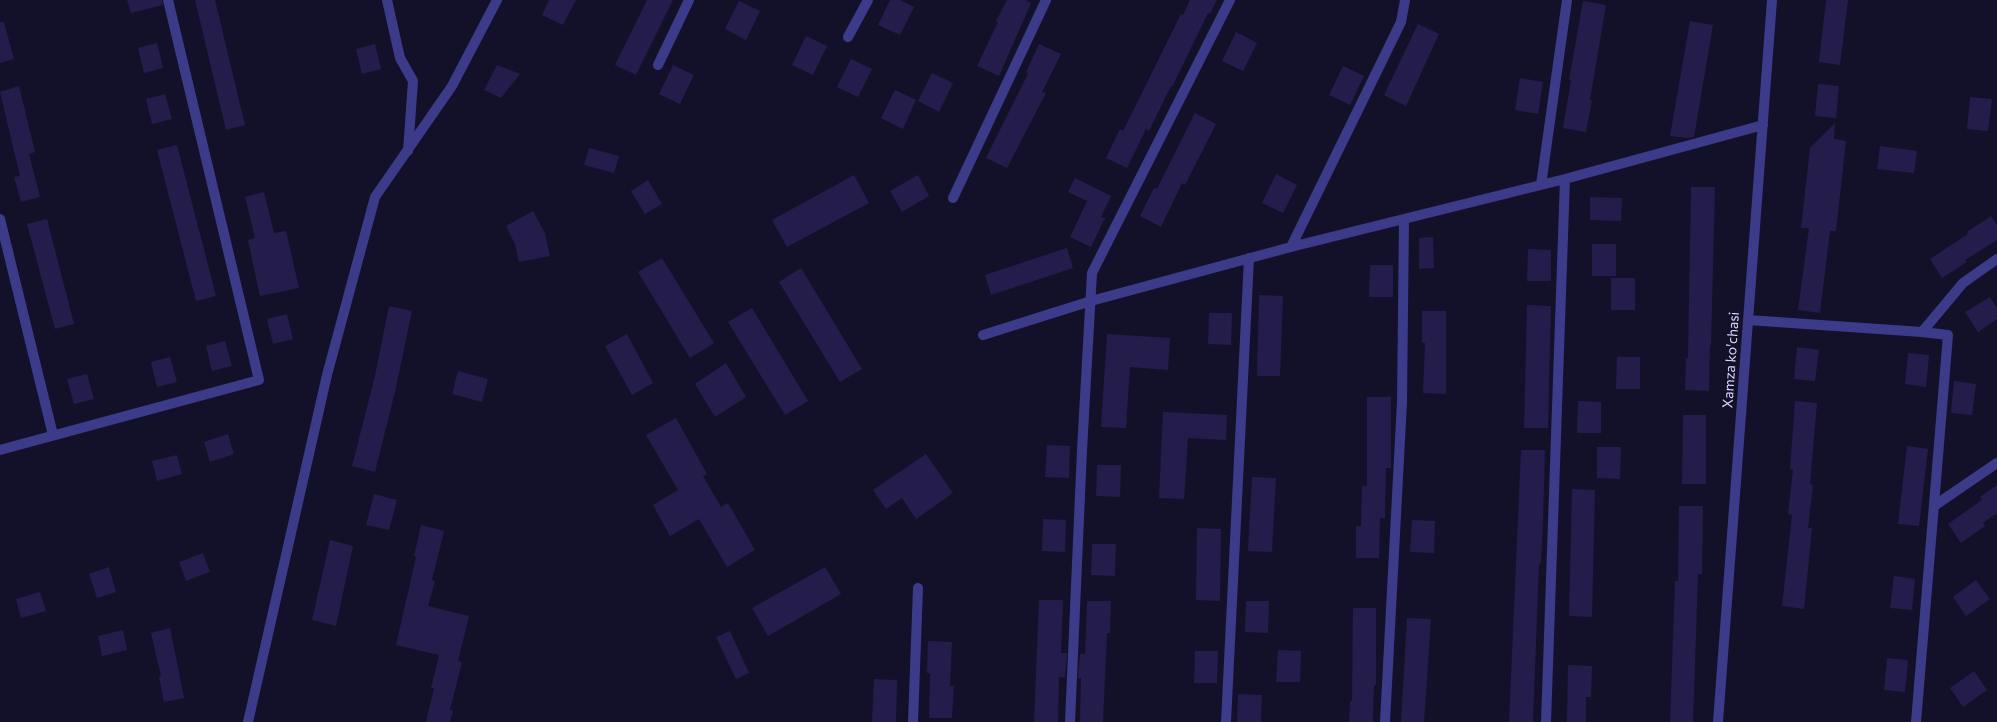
<!DOCTYPE html>
<style>
body{margin:0}
canvas{display:block;background:#131029}
</style>
<canvas width="1997" height="722"></canvas>
<script>
const ctx = document.querySelector('canvas').getContext('2d');
ctx.lineJoin = 'round';
function fillPath(path, color) { ctx.fillStyle = color; ctx.fill(path, 'evenodd'); }
const toPath = rows => new Path2D(rows.map(r => 'M' + r).join(''));
function trace(path, color, width, dash) { ctx.strokeStyle = color; ctx.lineWidth = width; ctx.lineCap = dash ? 'butt' : 'round'; ctx.setLineDash(dash || []); ctx.stroke(path); }
function drawText(font, color, halo, rows, align = 'center') {
  ctx.font = font + ' Commissioner,sans-serif'; ctx.lineWidth = 4; ctx.setLineDash([]); ctx.textBaseline = 'middle'; ctx.strokeStyle = halo; ctx.fillStyle = color; for (const [text, x, y, turn = 0] of rows) {
    ctx.save(); ctx.translate(x, y); ctx.rotate((+turn || 0) * Math.PI / 180); ctx.textAlign = isNaN(turn) ? turn : align; if (halo) ctx.strokeText(text, 0, 0); ctx.fillText(text, 0, 0); ctx.restore();
  }
}
const building = toPath([
 [127,0,162,0,163,5,131,13],
 [195,0,215,0,245,125,226,130],
 [549,0,576,0,563,25,542,15],
 [647,0,673,0,636,75,615,65],
 [890,0,900,0,914,7,900,35,878,25],
 [1007,0,1025,0,1031,3,999,76,977,66,998,22,996,21],
 [1190,0,1217,0,1210,14,1208,13,1172,87,1171,86,1149,131,1146,129,1127,168,1106,158,1120,129,1123,131,1181,14,1183,15],
 [1826,0,1848,0,1840,65,1819,62],
 [739,1,760,11,746,40,725,29],
 [1583,1,1606,5,1590,100,1592,101,1586,132,1563,128,1571,80,1569,80],
 [1690,21,1713,25,1694,137,1689,138,1670,136],
 [0,22,4,22,14,59,0,63],
 [1418,24,1439,34,1406,106,1384,95],
 [1236,32,1257,43,1243,71,1222,61],
 [806,36,827,46,813,75,792,65],
 [157,43,163,68,144,73,138,48],
 [375,44,381,69,362,74,356,49],
 [1039,44,1061,54,1042,92,1046,93,1007,168,986,158,1028,74,1026,72],
 [851,59,872,69,858,97,837,87],
 [497,65,520,74,501,98,484,90],
 [673,65,694,75,680,104,659,94],
 [1343,66,1364,76,1350,105,1329,95],
 [932,73,953,83,939,112,918,101],
 [1520,78,1543,82,1538,114,1515,110],
 [1818,84,1839,86,1836,118,1815,116],
 [19,86,35,152,29,154,40,197,21,202,14,177,20,176,0,92],
 [895,90,916,100,903,129,881,118],
 [165,94,172,119,152,124,146,99],
 [1970,97,1992,99,1988,131,1967,129],
 [1195,113,1216,124,1185,185,1182,183,1161,227,1140,216,1154,188,1157,189],
 [1835,123,1834,139,1846,141,1836,231,1830,231,1820,313,1798,310,1809,228,1801,228,1810,148],
 [177,145,216,296,196,301,157,150],
 [1880,146,1917,151,1914,173,1877,169],
 [589,148,619,156,614,173,584,165],
 [1276,174,1297,185,1283,213,1262,203],
 [854,175,869,203,787,247,772,220],
 [918,175,929,196,902,212,890,191],
 [1075,178,1111,196,1101,217,1105,218,1091,247,1070,237,1087,201,1068,192],
 [648,180,662,204,645,214,631,191],
 [1691,187,1715,187,1711,345,1710,345,1709,391,1685,390,1686,358,1688,358],
 [264,192,274,233,286,231,299,288,260,296,248,240,255,238,245,197],
 [1590,197,1622,198,1621,221,1590,220],
 [533,211,545,233,550,256,519,262,515,244,506,226],
 [1991,216,1997,225,1997,240,1965,260,1967,262,1942,278,1930,259,1968,234,1967,232],
 [47,219,74,324,55,329,27,224],
 [1433,237,1434,268,1419,269,1419,238],
 [1592,244,1616,244,1616,276,1592,276],
 [1067,248,1073,268,991,295,985,275],
 [1528,249,1551,250,1551,281,1527,281],
 [662,258,714,343,690,358,638,272],
 [1370,265,1393,265,1393,297,1369,297],
 [801,268,862,369,840,382,779,282],
 [1611,278,1635,278,1635,310,1611,310],
 [1259,295,1283,296,1280,376,1257,376],
 [1990,297,1997,308,1997,319,1978,332,1965,312],
 [1527,305,1551,306,1548,428,1524,428],
 [389,306,412,311,395,392,375,472,352,466,375,376],
 [752,308,808,401,785,415,728,322],
 [1422,311,1446,311,1446,394,1423,393,1425,343,1422,343],
 [1209,313,1232,313,1231,345,1208,344],
 [287,314,293,339,273,344,267,319],
 [627,334,653,383,632,395,605,346],
 [1107,334,1170,338,1168,370,1130,367,1126,428,1101,427],
 [225,341,232,366,212,371,206,346],
 [1797,347,1819,350,1815,381,1794,379],
 [1908,353,1929,355,1926,387,1905,384],
 [170,357,177,382,157,387,151,362],
 [1617,357,1640,357,1640,389,1616,389],
 [726,363,746,397,715,417,695,384],
 [458,371,488,379,482,402,452,394],
 [87,374,94,399,74,404,67,379],
 [1954,381,1976,384,1972,415,1951,413],
 [1367,397,1391,397,1391,468,1386,468,1385,518,1380,518,1379,558,1356,558,1356,526,1361,526,1362,486,1367,486],
 [1578,401,1601,402,1601,433,1577,433],
 [1795,401,1817,403,1810,484,1813,485,1808,528,1812,528,1804,609,1782,606,1792,515,1788,514,1793,470,1790,469],
 [1163,412,1227,415,1226,440,1188,438,1184,499,1159,498],
 [1683,415,1706,415,1706,484,1682,484],
 [676,418,707,474,703,476,721,507,728,503,755,550,727,567,699,519,670,536,653,505,678,490,646,435],
 [228,434,234,454,210,462,204,442],
 [1047,445,1070,446,1069,478,1045,477],
 [1907,446,1928,449,1919,526,1898,524],
 [1597,447,1621,447,1620,479,1597,478],
 [1521,450,1545,450,1543,521,1541,564,1539,563,1533,722,1509,722],
 [926,454,953,493,916,519,902,498,886,509,873,490],
 [177,455,182,474,157,481,152,461],
 [1097,465,1121,465,1120,497,1096,496],
 [1252,477,1276,478,1272,552,1248,551],
 [1997,485,1997,513,1983,523,1985,526,1961,543,1948,524,1982,500,1980,497],
 [1572,489,1595,490,1592,617,1569,616],
 [374,494,397,500,389,530,366,525],
 [1679,506,1703,506,1702,574,1698,574,1693,722,1670,722,1675,581,1678,581],
 [1043,519,1066,520,1065,552,1042,551],
 [1412,520,1435,521,1434,553,1410,552],
 [421,525,444,531,432,580,435,581,428,606,469,616,458,661,462,662,450,710,453,711,450,722,426,722,434,688,431,688,439,655,396,645,416,557,414,556],
 [1197,528,1221,529,1220,601,1196,600],
 [330,540,353,546,336,626,312,620],
 [1092,544,1116,544,1115,576,1091,575],
 [203,553,210,572,186,581,179,562],
 [109,567,116,592,97,598,89,574],
 [825,567,841,594,768,636,752,608],
 [1894,576,1915,579,1912,610,1890,608],
 [1976,580,1990,599,1966,616,1953,597],
 [40,592,46,611,21,618,16,599],
 [1039,600,1063,600,1061,653,1067,653,1065,678,1059,677,1058,722,1034,722],
 [1087,601,1111,601,1110,633,1107,633,1103,722,1080,722,1081,678,1078,678,1080,654,1085,654],
 [1246,601,1269,601,1268,633,1245,632],
 [1353,608,1376,608,1376,685,1374,685,1373,722,1349,722,1350,701,1352,701],
 [1407,618,1431,619,1424,722,1401,722],
 [170,628,184,698,164,702,159,677,161,676,151,633],
 [123,630,127,650,102,656,98,636],
 [730,631,749,673,736,679,716,637],
 [928,641,952,642,950,686,954,686,952,718,929,718,930,673,927,673],
 [1278,650,1301,651,1300,682,1276,682],
 [1195,651,1218,651,1217,683,1194,683],
 [1887,658,1908,660,1905,692,1884,690],
 [1568,665,1592,666,1591,697,1586,697,1586,722,1567,722],
 [1974,671,1987,690,1963,707,1950,688],
 [874,679,897,680,896,722,872,722],
 [1238,694,1262,695,1261,722,1237,722]
]);
const minor = toPath([
 [387,0,400,58,413,81,408,151],
 [848,37,868,0],
 [658,65,689,0],
 [1541,185,1567,0],
 [953,198,1046,0],
 [0,219,53,435],
 [1291,247,1401,22,1405,0],
 [1748,320,1922,332,1963,283,1997,259],
 [983,335,1091,301,1291,247,1565,179,1763,125],
 [0,450,259,380,168,0],
 [1934,506,1997,463],
 [248,722,327,375,375,197,452,86,497,0],
 [913,722,918,588],
 [1070,722,1082,450,1092,273,1230,0],
 [1226,722,1249,258],
 [1385,722,1402,402,1404,219],
 [1546,722,1565,179],
 [1718,722,1772,0],
 [1916,722,1948,335,1922,332]
]);
const streetNames = [
 ["Xamza ko'chasi",1731,360,-86]
];
fillPath(building, '#241c4b');
trace(minor, '#3b3b89', 10);
drawText('14px', '#dbd9ff', '#131029', streetNames);
</script>
